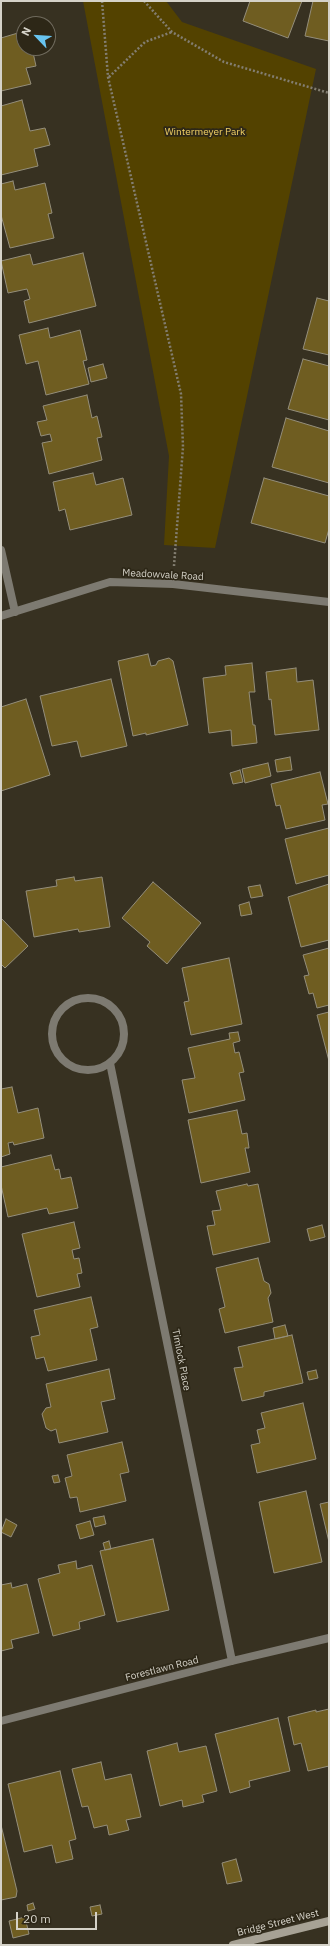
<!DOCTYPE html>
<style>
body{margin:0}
#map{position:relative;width:330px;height:1946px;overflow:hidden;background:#373121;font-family:"IBM Plex Sans",sans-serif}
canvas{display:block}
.frame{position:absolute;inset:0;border:2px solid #d5d2c8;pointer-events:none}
.north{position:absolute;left:16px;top:16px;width:40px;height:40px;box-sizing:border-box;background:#2d2717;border:1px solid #706b5e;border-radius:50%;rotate:295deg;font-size:11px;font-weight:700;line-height:16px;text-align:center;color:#d5d2c8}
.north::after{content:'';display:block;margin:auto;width:14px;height:18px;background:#68c4f0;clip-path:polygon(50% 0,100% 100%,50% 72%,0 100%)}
.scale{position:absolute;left:16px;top:1912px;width:81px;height:18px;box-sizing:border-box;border:2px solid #d5d2c8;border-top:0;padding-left:5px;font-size:12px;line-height:14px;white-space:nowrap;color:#d5d2c8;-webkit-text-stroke:3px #2d2717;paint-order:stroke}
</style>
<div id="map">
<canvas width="330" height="1946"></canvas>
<div class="frame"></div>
<div class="north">N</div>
<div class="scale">20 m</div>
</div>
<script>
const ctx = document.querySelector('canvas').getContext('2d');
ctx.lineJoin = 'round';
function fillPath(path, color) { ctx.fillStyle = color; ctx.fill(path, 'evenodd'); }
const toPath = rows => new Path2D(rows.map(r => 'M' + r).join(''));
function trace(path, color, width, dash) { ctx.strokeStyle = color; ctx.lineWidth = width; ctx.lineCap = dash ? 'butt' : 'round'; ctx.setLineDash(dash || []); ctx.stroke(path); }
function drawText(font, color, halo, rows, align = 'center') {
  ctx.font = font + ' "IBM Plex Sans",sans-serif'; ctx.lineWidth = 3.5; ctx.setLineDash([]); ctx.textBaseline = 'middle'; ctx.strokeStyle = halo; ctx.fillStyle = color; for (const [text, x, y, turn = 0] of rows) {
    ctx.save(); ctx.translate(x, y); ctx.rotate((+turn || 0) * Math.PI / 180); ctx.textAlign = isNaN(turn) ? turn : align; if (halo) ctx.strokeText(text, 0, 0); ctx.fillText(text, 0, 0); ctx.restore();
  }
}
const green = toPath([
 [83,1,166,1,182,22,316,69,215,548,164,545,169,456]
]);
const building = toPath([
 [250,1,302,1,288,38,243,21,250,1],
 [313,1,329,1,329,41,305,36,313,1],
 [18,33,22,50,32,48,36,66,26,68,31,84,1,91,1,38,18,33],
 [22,100,30,131,45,128,50,145,34,149,38,166,1,175,1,106,22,100],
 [13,181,15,190,45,183,52,213,48,214,54,238,10,248,1,215,1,184,13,181],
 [83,253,96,306,29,323,24,301,30,299,27,289,8,293,1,261,30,254,33,265,83,253],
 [317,298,329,301,329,355,303,349,317,298],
 [48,328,50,338,80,330,87,360,83,361,89,384,46,395,38,361,26,364,19,335,48,328],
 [303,359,329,366,329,420,288,409,303,359],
 [103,364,107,378,91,382,88,368,103,364],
 [87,395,92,418,97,416,102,437,97,438,102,460,49,474,42,443,52,441,50,434,41,436,37,422,47,420,43,406,87,395],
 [286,418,329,431,329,483,272,467,286,418],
 [93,473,96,485,123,478,132,515,70,530,65,509,59,511,53,482,93,473],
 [264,478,329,496,329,529,325,543,251,523,264,478],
 [148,654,151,666,156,665,158,661,169,658,173,661,188,725,146,735,146,733,133,736,118,661,148,654],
 [252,663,255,692,249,692,253,725,255,725,257,743,232,746,231,730,209,733,203,678,226,675,225,666,252,663],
 [296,668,297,682,313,680,319,730,275,735,271,699,269,700,266,672,296,668],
 [111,679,127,746,81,757,77,741,52,746,40,696,111,679],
 [26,699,50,775,1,791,1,707,26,699],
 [290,757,292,770,277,772,275,760,290,757],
 [268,763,271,776,245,783,242,769,268,763],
 [240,770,243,782,233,784,230,773,240,770],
 [320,772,328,804,322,805,325,820,286,829,280,805,276,806,271,784,320,772],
 [329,828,329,875,296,884,285,839,329,828],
 [74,877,75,881,102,877,110,927,79,932,78,929,34,937,26,891,57,886,56,880,74,877],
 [153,882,201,923,167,964,147,946,150,942,122,918,153,882],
 [329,884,329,940,301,947,288,897,329,884],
 [260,885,263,896,251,898,248,887,260,885],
 [249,902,252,914,241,916,239,905,249,902],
 [1,918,28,946,5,968,1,964,1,918],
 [329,948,329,1005,317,1008,313,993,309,994,304,976,309,975,303,955,329,948],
 [229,958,242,1024,191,1035,184,1002,189,1001,182,968,229,958],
 [329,1012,329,1061,317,1015,329,1012],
 [238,1032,240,1041,233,1043,235,1053,239,1052,244,1072,239,1073,245,1100,189,1113,182,1080,195,1078,188,1048,230,1039,229,1033,238,1032],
 [12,1087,18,1113,38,1108,44,1138,14,1145,13,1142,8,1143,10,1154,1,1157,1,1089,12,1087],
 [237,1110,242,1134,247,1133,249,1148,245,1148,250,1172,201,1183,188,1120,237,1110],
 [51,1155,55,1170,59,1169,61,1179,71,1177,78,1208,49,1214,47,1208,8,1217,1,1185,1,1167,51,1155],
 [247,1184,248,1186,258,1184,270,1242,213,1255,207,1226,215,1225,212,1211,221,1210,216,1191,247,1184],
 [74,1222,80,1248,72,1250,74,1259,79,1258,82,1273,77,1274,80,1287,37,1297,22,1234,74,1222],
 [322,1225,325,1237,310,1241,307,1229,322,1225],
 [258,1258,264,1281,269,1284,271,1293,268,1298,273,1322,225,1333,219,1309,225,1307,216,1268,258,1258],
 [91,1297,98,1327,90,1329,97,1360,48,1371,44,1357,36,1359,31,1337,40,1335,34,1310,91,1297],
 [285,1325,288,1336,275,1339,273,1328,285,1325],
 [292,1335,303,1383,264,1392,264,1396,242,1401,234,1368,243,1367,238,1347,292,1335],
 [109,1369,115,1399,101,1402,108,1432,59,1443,56,1429,51,1431,46,1428,42,1414,46,1408,51,1407,46,1384,109,1369],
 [316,1370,318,1378,309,1380,307,1372,316,1370],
 [303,1403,316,1459,257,1473,251,1445,260,1443,257,1430,265,1428,261,1413,303,1403],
 [122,1442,129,1472,120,1474,126,1501,80,1512,77,1497,70,1498,65,1478,72,1476,67,1455,122,1442],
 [58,1475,60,1482,54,1483,52,1476,58,1475],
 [306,1491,322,1562,274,1573,259,1502,306,1491],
 [329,1502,329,1542,320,1504,329,1502],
 [104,1516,106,1524,95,1527,93,1518,104,1516],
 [6,1519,17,1525,11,1537,1,1532,6,1519],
 [90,1521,94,1535,80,1539,76,1525,90,1521],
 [153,1539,169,1610,117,1622,100,1551,153,1539],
 [109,1541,111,1549,105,1550,103,1543,109,1541],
 [76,1561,77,1569,92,1565,105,1615,79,1622,80,1629,53,1636,38,1579,60,1573,58,1565,76,1561],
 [11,1583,12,1588,27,1584,39,1633,11,1640,13,1648,1,1651,1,1585,11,1583],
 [329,1709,329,1766,308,1771,301,1743,294,1745,288,1717,316,1710,316,1712,329,1709],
 [278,1718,290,1771,249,1781,250,1787,230,1793,215,1734,278,1718],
 [177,1743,179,1752,206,1746,217,1791,202,1795,204,1802,183,1807,182,1800,160,1806,147,1751,177,1743],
 [101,1762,105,1780,131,1774,141,1817,126,1820,129,1830,109,1835,107,1825,94,1828,88,1806,82,1807,72,1769,101,1762],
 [60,1771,76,1839,69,1841,73,1859,56,1863,52,1845,24,1852,8,1784,60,1771],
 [1,1825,17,1891,16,1897,1,1900,1,1825],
 [236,1859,242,1881,227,1884,222,1863,236,1859],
 [33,1903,35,1909,28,1911,27,1905,33,1903],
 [100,1905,102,1914,92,1916,90,1907,100,1905],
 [25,1917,29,1934,13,1938,9,1921,25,1917]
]);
const path = toPath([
 [102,1,108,77,181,394,183,447,174,566],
 [144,1,172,32,224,62,329,93],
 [109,77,145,42,172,32]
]);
const street = toPath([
 [1,550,15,612],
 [1,616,110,582,173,584,329,602],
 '52 1034a36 36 0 1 1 72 0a36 36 0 1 1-72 0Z',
 [110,1063,232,1661],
 [1,1721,232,1661,329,1638]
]);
const secondary = toPath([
 [233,1945,329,1921]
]);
const parkNames = [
 ["Wintermeyer Park",205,132]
];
const streetNames = [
 ["Meadowvale Road",163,575,3],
 ["Timlock Place",181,1360,79],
 ["Forestlawn Road",162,1669,-14],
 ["Bridge Street West",278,1923,-14]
];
fillPath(green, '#534200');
fillPath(building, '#6f5d21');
trace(building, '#948e7b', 1);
trace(path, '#837e71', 2.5, [2, 2]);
trace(street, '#7d7a71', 8);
trace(secondary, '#a7a295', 8);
drawText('10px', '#f3d266', '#2d2717', parkNames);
drawText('10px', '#d5d2c8', '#2d2717', streetNames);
</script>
